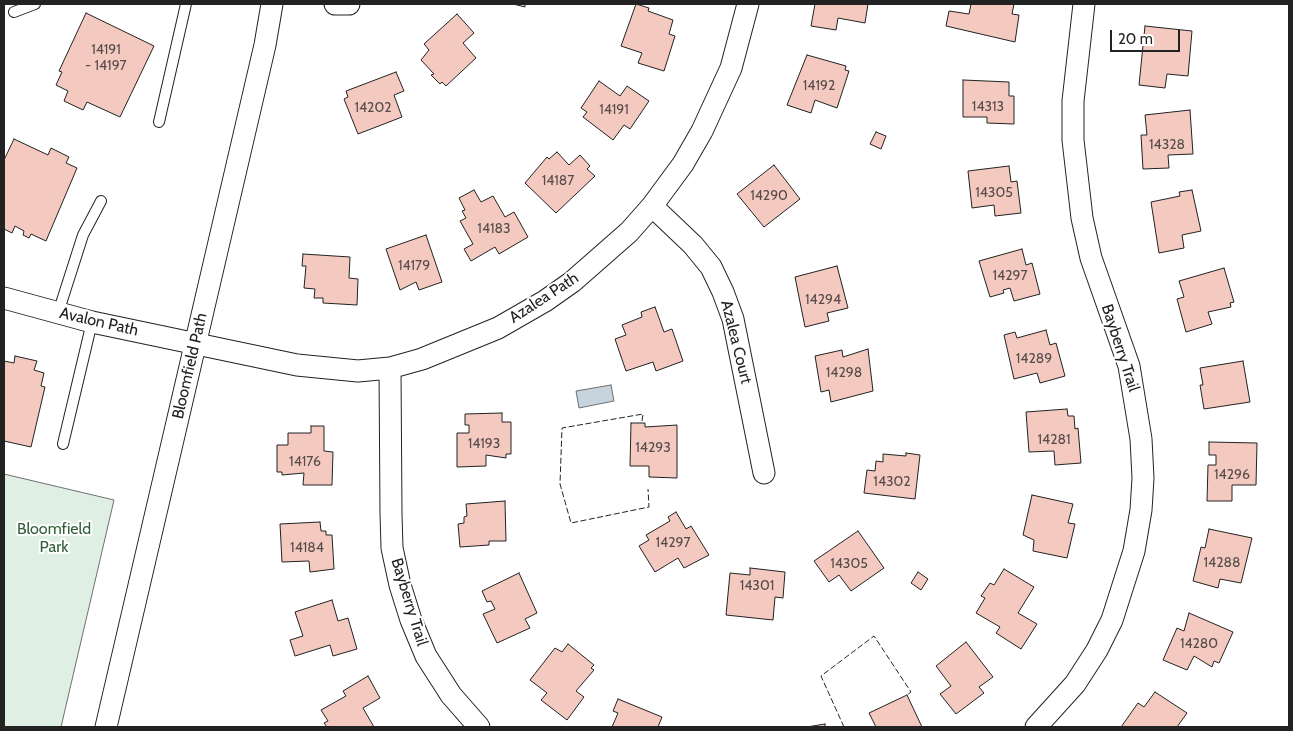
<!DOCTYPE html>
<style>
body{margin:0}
#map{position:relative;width:1293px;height:731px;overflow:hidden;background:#fff;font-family:Cabin,sans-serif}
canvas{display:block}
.frame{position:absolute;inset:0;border:5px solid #222;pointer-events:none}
.scale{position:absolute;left:1110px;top:30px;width:70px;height:22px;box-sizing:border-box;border:2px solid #222;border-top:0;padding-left:6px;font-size:15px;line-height:18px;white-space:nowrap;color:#222;-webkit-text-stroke:4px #fff;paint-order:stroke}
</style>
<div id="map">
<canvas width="1293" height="731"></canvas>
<div class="frame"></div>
<div class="scale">20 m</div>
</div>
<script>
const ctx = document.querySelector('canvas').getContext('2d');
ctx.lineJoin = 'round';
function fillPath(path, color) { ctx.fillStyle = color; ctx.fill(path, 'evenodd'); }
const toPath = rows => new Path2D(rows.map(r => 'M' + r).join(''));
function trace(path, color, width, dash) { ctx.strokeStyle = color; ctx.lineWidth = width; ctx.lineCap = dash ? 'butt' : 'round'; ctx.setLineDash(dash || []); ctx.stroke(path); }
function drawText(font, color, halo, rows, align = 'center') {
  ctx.font = font + ' Cabin,sans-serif'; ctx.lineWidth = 4; ctx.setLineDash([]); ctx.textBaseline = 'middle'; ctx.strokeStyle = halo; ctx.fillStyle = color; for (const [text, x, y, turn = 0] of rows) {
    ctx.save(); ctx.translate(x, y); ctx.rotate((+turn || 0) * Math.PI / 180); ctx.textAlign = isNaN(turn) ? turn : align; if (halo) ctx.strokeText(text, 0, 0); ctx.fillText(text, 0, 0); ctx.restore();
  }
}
const green = toPath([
 [4,474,114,500,61,727,4,727,4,474]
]);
const water = toPath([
 [611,385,614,401,579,408,576,391,611,385]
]);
const building = toPath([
 [513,4,525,4,525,7,513,4],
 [636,4,649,8,648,11,673,20,669,34,675,36,664,71,638,63,642,53,621,46,636,4],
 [815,4,868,4,865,23,838,18,836,30,811,26,815,4],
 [971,4,1014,4,1012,14,1019,15,1015,42,946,26,949,11,969,14,971,4],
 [86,13,154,46,120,117,87,102,83,110,64,101,68,91,56,85,62,72,59,71,86,13],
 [457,14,474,33,463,43,476,58,446,86,442,82,440,84,431,75,434,74,421,60,429,50,424,44,457,14],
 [1145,26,1192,31,1188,76,1167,74,1165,88,1139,85,1145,26],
 [807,55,846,66,845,70,849,71,837,108,815,100,811,113,787,105,807,55],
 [396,72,404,91,394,95,402,117,358,134,344,99,348,97,346,91,396,72],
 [963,80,1009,82,1009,96,1014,96,1014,124,987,123,987,117,963,117,963,80],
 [599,81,620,96,627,86,649,101,630,129,624,125,613,140,583,117,587,112,581,108,599,81],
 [1190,110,1193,154,1168,155,1169,168,1143,169,1141,135,1147,135,1145,115,1190,110],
 [876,132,886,136,881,149,870,144,876,132],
 [14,139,48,155,51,148,69,157,66,163,77,168,46,241,31,234,29,238,23,235,24,231,15,226,12,233,4,229,4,160,14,139],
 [557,152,569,165,580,155,590,166,587,169,595,176,556,213,525,183,547,157,549,159,557,152],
 [774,165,800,199,764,227,737,194,774,165],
 [1009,166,1011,182,1017,181,1021,213,995,216,994,205,972,208,968,171,1009,166],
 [474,190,481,202,493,196,505,217,514,212,528,237,499,254,495,247,471,261,464,249,473,244,460,221,466,218,462,211,465,210,459,198,474,190],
 [1192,190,1201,231,1182,235,1184,248,1159,253,1151,202,1180,196,1179,192,1192,190],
 [426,235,442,282,419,290,416,282,400,290,386,249,426,235],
 [1022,249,1026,265,1032,263,1040,294,1014,301,1010,288,1003,290,1004,293,990,297,979,261,1022,249],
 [303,254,350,257,349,278,358,279,357,305,323,303,323,298,314,298,315,289,304,288,306,266,302,266,303,254],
 [837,266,848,308,827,313,829,321,805,327,795,277,837,266],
 [1224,268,1234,302,1230,303,1231,307,1208,312,1212,324,1186,332,1177,299,1184,297,1179,281,1224,268],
 [655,307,664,332,672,329,683,361,656,371,653,362,626,371,615,339,626,335,622,325,642,317,641,312,655,307],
 [1046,330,1050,345,1056,343,1065,376,1040,383,1037,373,1014,379,1004,335,1015,332,1017,338,1046,330],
 [868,349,873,391,831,402,829,390,821,392,815,356,842,350,843,357,868,349],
 [15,356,37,361,34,370,44,373,41,386,45,387,31,447,4,441,4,361,14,363,15,356],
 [1243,361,1250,402,1204,409,1200,385,1203,385,1200,368,1243,361],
 [1067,409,1068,416,1074,416,1075,429,1078,428,1081,463,1055,465,1054,451,1029,452,1026,412,1067,409],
 [502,413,502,422,511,422,511,454,506,454,506,458,486,455,486,466,457,467,457,433,469,433,469,425,465,425,465,414,502,413],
 [631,423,645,423,645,427,677,425,677,478,649,477,649,466,630,466,631,423],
 [311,426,324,426,324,451,333,452,332,485,303,485,304,473,282,475,282,472,277,472,277,445,288,445,288,433,311,433,311,426],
 [1209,442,1257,443,1256,485,1232,485,1232,501,1207,501,1208,465,1216,465,1216,455,1209,455,1209,442],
 [906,453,920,455,915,499,864,493,867,470,875,471,876,461,883,462,883,454,906,456,906,453],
 [1032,495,1073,504,1068,523,1075,524,1067,558,1033,551,1034,540,1023,535,1032,495],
 [505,501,506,541,489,541,489,545,460,547,458,524,464,523,464,517,467,516,466,504,505,501],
 [676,512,686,529,691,526,709,555,684,568,678,558,655,572,639,546,649,540,646,535,670,521,668,517,676,512],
 [320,522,321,531,326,531,326,535,332,535,334,569,310,572,309,561,282,562,280,524,320,522],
 [1209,529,1252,538,1241,583,1220,579,1218,588,1193,581,1201,547,1205,548,1209,529],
 [858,531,884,568,851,591,839,575,829,582,814,561,858,531],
 [750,568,785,572,783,598,775,597,773,620,726,615,730,573,750,575,750,568],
 [1004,569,1034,587,1018,613,1037,624,1021,649,996,633,1000,627,976,613,985,598,981,596,990,583,994,585,1004,569],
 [918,572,928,579,921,590,911,583,918,572],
 [519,573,537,613,525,619,530,628,497,643,483,614,495,609,491,601,487,602,482,591,519,573],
 [332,600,338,621,348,618,357,649,333,656,330,645,295,656,290,640,303,636,295,612,332,600],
 [1189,613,1233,632,1219,663,1214,661,1212,667,1194,656,1187,670,1163,660,1177,628,1184,631,1189,613],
 [966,642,993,677,979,687,984,693,956,714,940,694,951,686,936,666,966,642],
 [568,644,594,665,591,668,594,670,576,691,584,697,567,720,541,700,547,693,530,680,555,648,562,652,568,644],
 [368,676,380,698,363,708,374,727,327,727,324,723,328,721,321,710,346,696,343,691,368,676],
 [1155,692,1187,713,1177,727,1121,727,1138,703,1144,707,1155,692],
 [907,695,922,727,876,727,869,713,907,695],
 [618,699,662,717,658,727,612,727,618,713,613,711,618,699],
 [825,724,825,727,807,727,825,724]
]);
const service = toPath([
 [14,12,35,4],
 [159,122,186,4],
 [58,313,83,235,101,201],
 [63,444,92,322]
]);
const minor = toPath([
 [335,4,349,4],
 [652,206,693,245,711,267,723,292,733,319,764,473],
 [4,298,92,322,297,365,358,371,390,368,422,359,498,328,545,301,572,282,629,232,652,206,683,164,702,131,731,68,748,4],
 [390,368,391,514,392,548,400,585,411,620,426,656,451,695,479,727],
 [106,727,265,45,272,4],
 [1036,727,1075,684,1097,650,1112,620,1134,551,1141,510,1143,478,1141,439,1129,366,1091,258,1082,218,1073,140,1073,101,1084,4]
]);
const fence = toPath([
 [642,421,643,414,562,428,560,484,571,523,649,507,648,489],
 [844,727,821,676,874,636,911,692,907,695]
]);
const numberNames = [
 ["14191",106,50],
 ["- 14197",106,66],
 ["14192",819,86],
 ["14313",988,107],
 ["14202",373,108],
 ["14191",614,110],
 ["14328",1167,145],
 ["14187",558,181],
 ["14305",994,193],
 ["14290",769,196],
 ["14183",494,229],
 ["14179",414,266],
 ["14297",1010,276],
 ["14294",823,300],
 ["14289",1034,359],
 ["14298",844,373],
 ["14281",1054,440],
 ["14193",484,444],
 ["14293",653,448],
 ["14176",305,462],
 ["14296",1232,475],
 ["14302",892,482],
 ["14297",673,543],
 ["14184",307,548],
 ["14288",1222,563],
 ["14305",849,564],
 ["14301",757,586],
 ["14280",1199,644]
];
const streetNames = [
 ["Azalea Path",544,298,-33],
 ["Avalon Path",99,322,13],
 ["Azalea Court",736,342,76],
 ["Bayberry Trail",1120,348,72],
 ["Bloomfield Path",190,366,-77],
 ["Bayberry Trail",409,602,73]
];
const parkNames = [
 ["Bloomfield",54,529],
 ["Park",54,547]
];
fillPath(green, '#e0efe3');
trace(green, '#6f6f6f', 1);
fillPath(water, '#c7d3dd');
trace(water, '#6f6f6f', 1);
fillPath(building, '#f3c9c0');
trace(building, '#222', 1);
trace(service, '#222', 12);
trace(minor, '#222', 23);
trace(service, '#fff', 10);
trace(minor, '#fff', 21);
trace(fence, '#222', 1, [6, 2.5]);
drawText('14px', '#564c4a', null, numberNames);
drawText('16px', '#222', '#fff', streetNames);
drawText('16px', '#2f5e38', '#fff', parkNames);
</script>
